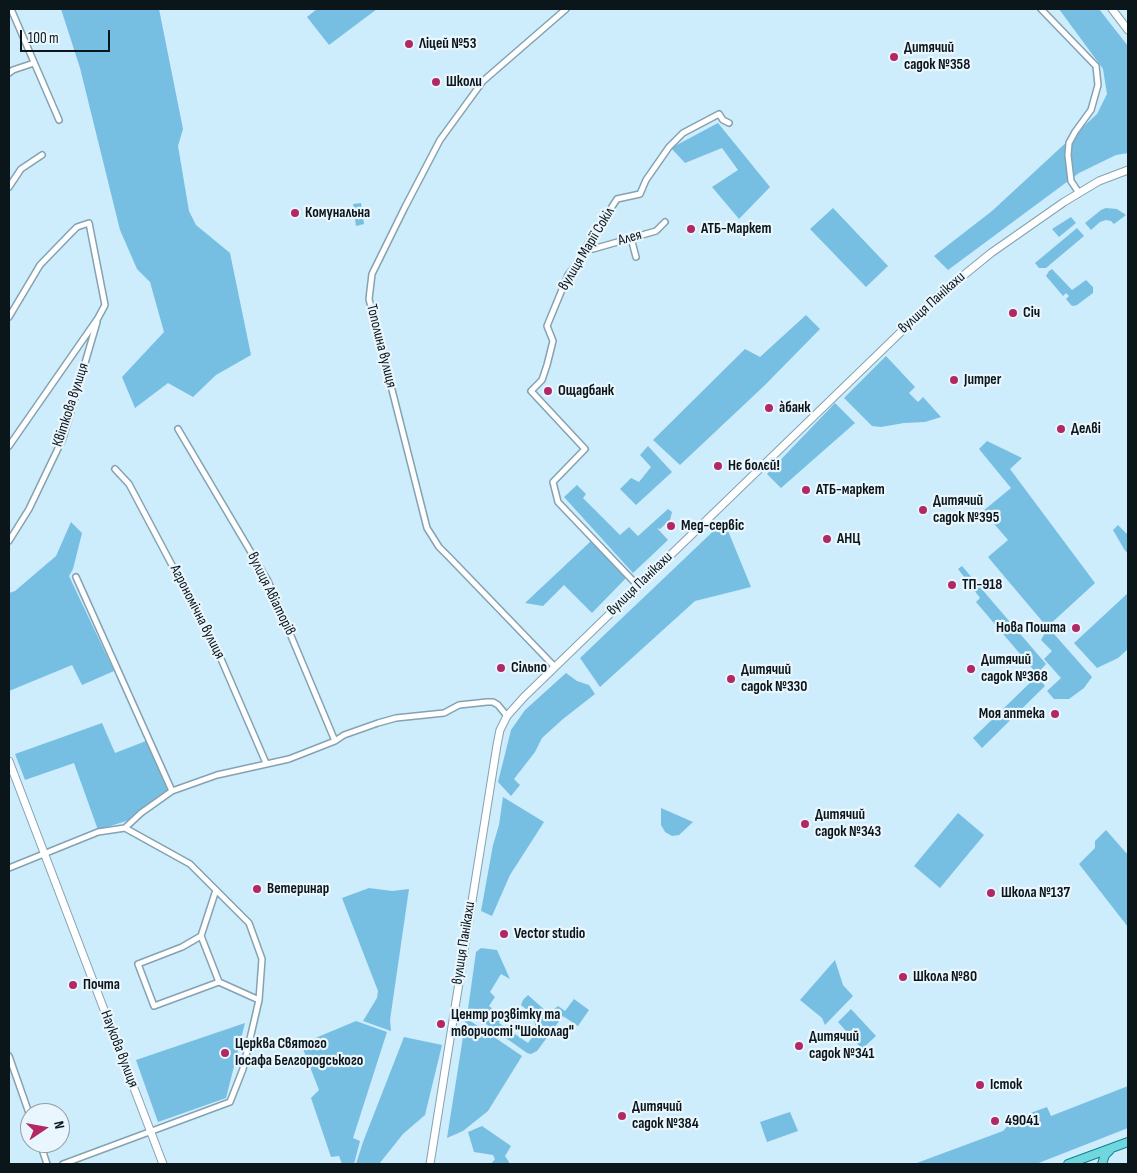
<!DOCTYPE html>
<meta charset="utf-8">
<style>
body{margin:0}
#map{position:relative;width:1137px;height:1173px;overflow:hidden;background:#cdecfc;font-family:"Sofia Sans Condensed",sans-serif}
canvas{display:block}
.frame{position:absolute;inset:0;border:10px solid #0b161b;pointer-events:none}
.north{position:absolute;left:20px;top:1103px;width:50px;height:50px;box-sizing:border-box;background:#eaf6fd;border:1px solid #919ca3;border-radius:50%;rotate:78deg;font-size:14px;font-weight:700;line-height:20px;text-align:center;color:#0b161b}
.north::after{content:'';display:block;margin:auto;width:18px;height:22px;background:#b22864;clip-path:polygon(50% 0,100% 100%,50% 72%,0 100%)}
.scale{position:absolute;left:20px;top:30px;width:90px;height:22px;box-sizing:border-box;border:2px solid #0b161b;border-top:0;padding-left:6px;font-size:15px;line-height:18px;white-space:nowrap;color:#0b161b;-webkit-text-stroke:4px #eaf6fd;paint-order:stroke}
</style>
<div id="map">
<canvas width="1137" height="1173"></canvas>
<div class="frame"></div>
<div class="north">N</div>
<div class="scale">100 m</div>
</div>
<script>
const ctx = document.querySelector('canvas').getContext('2d');
ctx.lineJoin = 'round';
function fillPath(path, color) { ctx.fillStyle = color; ctx.fill(path, 'evenodd'); }
const toPath = rows => new Path2D(rows.map(r => 'M' + r).join(''));
function trace(path, color, width, dash) { ctx.strokeStyle = color; ctx.lineWidth = width; ctx.lineCap = dash ? 'butt' : 'round'; ctx.setLineDash(dash || []); ctx.stroke(path); }
function drawText(font, color, halo, rows, align = 'center') {
  ctx.font = font + ' "Sofia Sans Condensed",sans-serif'; ctx.lineWidth = 4.5; ctx.setLineDash([]); ctx.textBaseline = 'middle'; ctx.strokeStyle = halo; ctx.fillStyle = color; for (const [text, x, y, turn = 0] of rows) {
    ctx.save(); ctx.translate(x, y); ctx.rotate((+turn || 0) * Math.PI / 180); ctx.textAlign = isNaN(turn) ? turn : align; if (halo) ctx.strokeText(text, 0, 0); ctx.fillText(text, 0, 0); ctx.restore();
  }
}
const green = toPath([
 [61,9,159,9,183,129,178,146,189,211,196,225,230,253,251,355,216,375,193,397,168,383,135,408,122,377,164,332,150,282,137,269,120,230,80,68],
 [317,9,377,9,329,45,307,17],
 [1059,9,1099,9,1128,46,1128,153,1116,155,1079,173,948,270,934,256,992,211,1097,114,1107,94,1103,69],
 [718,123,770,187,739,219,712,187,738,170,722,148,685,163,671,148],
 [361,203,364,224,356,226,353,204],
 [833,208,888,266,866,287,810,229],
 [1106,208,1117,209,1126,215,1114,224,1111,221,1106,220,1100,222,1091,230,1085,223,1101,210],
 [1071,217,1076,223,1059,237,1052,229],
 [1077,228,1084,236,1046,268,1039,268,1035,263],
 [1052,269,1072,290,1086,280,1093,287,1093,293,1077,305,1073,306,1071,305,1066,299,1069,296,1066,293,1063,296,1046,276,1049,271],
 [806,315,820,329,765,385,680,465,653,440,745,349,760,357],
 [886,356,915,387,909,393,918,402,923,397,941,417,925,422,904,423,881,427,872,426,844,398],
 [835,403,855,423,781,488,767,474],
 [987,441,1022,458,1010,469,1095,583,1047,627,988,557,1008,540,983,511,1011,488,979,449],
 [648,446,672,472,636,505,620,489,631,478,639,482,651,467,640,455],
 [577,485,586,494,583,498,620,535,629,527,638,536,668,509,672,512,670,520,660,529,657,528,668,540,633,573,564,497],
 [724,521,751,587,695,601,600,687,580,658],
 [71,522,82,533,73,569,69,576,114,671,82,685,72,665,9,691,9,593,15,591,56,556],
 [1118,525,1127,534,1128,533,1128,554,1124,549,1113,530],
 [591,541,627,577,592,613,564,585,543,606,525,603],
 [962,566,1046,664,1037,674,976,602,980,598,958,569],
 [1128,593,1128,649,1118,658,1097,668,1074,643],
 [1045,633,1054,634,1092,677,1084,688,1069,699,1054,699,1047,691,1061,678,1044,659,1052,651,1041,640],
 [566,673,577,681,589,685,595,694,563,719,542,738,535,752,514,779,520,785,511,796,498,782,511,730,525,710],
 [1037,676,1045,686,982,748,973,738],
 [102,723,115,753,146,741,170,790,129,820,98,830,74,763,25,780,15,754],
 [503,797,544,822,510,875,492,916,481,911,493,845,499,825],
 [661,808,693,822,679,835,672,836,665,832,661,825],
 [958,813,984,835,940,888,914,866],
 [1106,830,1128,855,1128,927,1079,864,1095,848,1095,841],
 [369,888,392,891,409,889,390,1020,391,1031,363,1021,377,998,378,991,342,898],
 [481,948,497,950,510,979,501,974,490,992,495,997,489,1006,502,1016,499,1023,528,1043,537,1031,532,1014,521,1005,523,1000,528,995,547,1012,552,1011,558,1006,565,1011,574,999,589,1010,578,1026,563,1016,537,1051,531,1054,527,1053,479,1019,468,1009,476,952],
 [835,960,843,985,853,996,825,1025,822,1018,800,1000],
 [851,1009,876,1036,862,1049,838,1022],
 [466,1018,522,1056,488,1111,463,1131,447,1138],
 [356,1021,387,1032,353,1138,360,1141,354,1164,342,1164,339,1156,331,1157,311,1098,319,1090,301,1044],
 [245,1023,226,1098,158,1122,136,1060],
 [404,1037,442,1045,425,1115,403,1134,379,1164,356,1164,363,1142],
 [1128,1086,1128,1128,1036,1164,914,1164,1003,1131,1014,1119,1047,1107,1051,1116],
 [790,1112,798,1131,767,1142,760,1122],
 [482,1126,511,1146,505,1156,509,1162,508,1164,491,1164,495,1159,493,1155,474,1152,468,1132]
]);
const street = toPath([
 [11,9,59,120],
 [1041,9,1096,66,1098,85,1091,110,1075,132,1069,143,1068,155,1071,181,1079,193],
 [9,73,13,70,34,63],
 [9,187,21,169,42,155],
 [631,238,636,257],
 [593,249,656,231,665,222],
 [9,317,40,265,70,234,77,227,89,223,105,305,98,318,9,446],
 [178,429,268,581,335,741],
 [115,469,129,484,218,652,266,763],
 [9,541,29,509,63,438,97,322],
 [76,577,172,791],
 [638,586,558,502,553,482,585,449,531,391,542,380,547,365,553,341,547,326,568,275,581,258,586,247,617,199,640,194,646,180,669,147,683,133,719,114,723,120,729,123],
 [555,667,449,557,439,547,427,528,369,299,372,274,405,207,440,140,483,81,566,9],
 [125,828,141,813,172,791,217,775,289,759,335,741,344,735,378,723,396,718,444,713,459,705,487,702,493,702,498,705,507,716],
 [9,868,98,832,125,828,190,864,249,923,262,959,259,1000,243,1069,230,1102,63,1164],
 [216,890,201,936,182,947,138,964,154,1006,219,982],
 [201,936,219,982,259,1000],
 [9,1056,30,1116],
 [40,1143,47,1164]
]);
const secondary = toPath([
 [1112,9,1128,30],
 [9,761,163,1164],
 [430,1164,497,745,500,730,507,716,524,697,937,297,991,253,1064,202,1099,181,1128,170]
]);
const primary = toPath([
 [1068,1164,1128,1142],
 [1102,1164,1105,1155,1110,1150]
]);
const markers = [
 [409,44,5,"#b22864"],
 [894,57,5,"#b22864"],
 [436,82,5,"#b22864"],
 [295,213,5,"#b22864"],
 [691,229,5,"#b22864"],
 [1013,313,5,"#b22864"],
 [954,380,5,"#b22864"],
 [548,391,5,"#b22864"],
 [769,408,5,"#b22864"],
 [1061,429,5,"#b22864"],
 [718,466,5,"#b22864"],
 [806,490,5,"#b22864"],
 [923,510,5,"#b22864"],
 [671,526,5,"#b22864"],
 [827,539,5,"#b22864"],
 [952,585,5,"#b22864"],
 [1076,628,5,"#b22864"],
 [501,668,5,"#b22864"],
 [971,669,5,"#b22864"],
 [731,679,5,"#b22864"],
 [1055,714,5,"#b22864"],
 [805,824,5,"#b22864"],
 [257,889,5,"#b22864"],
 [991,893,5,"#b22864"],
 [504,934,5,"#b22864"],
 [903,977,5,"#b22864"],
 [73,985,5,"#b22864"],
 [441,1024,5,"#b22864"],
 [799,1046,5,"#b22864"],
 [225,1053,5,"#b22864"],
 [980,1085,5,"#b22864"],
 [622,1116,5,"#b22864"],
 [995,1121,5,"#b22864"]
];
const poiNames = [
 ["Ліцей №53",419,44],
 ["Дитячий",904,48],
 ["садок №358",904,65],
 ["Школи",446,82],
 ["Комунальна",305,213],
 ["АТБ-Маркет",701,229],
 ["Січ",1023,313],
 ["Jumper",964,380],
 ["Ощадбанк",558,391],
 ["а̀банк",779,408],
 ["Делві",1071,429],
 ["Нє болєй!",728,466],
 ["АТБ-маркет",816,490],
 ["Дитячий",933,501],
 ["садок №395",933,518],
 ["Мед-сервіс",681,526],
 ["АНЦ",837,539],
 ["ТП-918",962,585],
 ["Нова Пошта",1066,628,"right"],
 ["Дитячий",981,660],
 ["садок №368",981,677],
 ["Сільпо",511,668],
 ["Дитячий",741,670],
 ["садок №330",741,687],
 ["Моя аптека",1045,714,"right"],
 ["Дитячий",815,815],
 ["садок №343",815,832],
 ["Ветеринар",267,889],
 ["Школа №137",1001,893],
 ["Vector studio",514,934],
 ["Школа №80",913,977],
 ["Почта",83,985],
 ["Центр розвітку та",451,1015],
 ["творчості \"Шоколад\"",451,1032],
 ["Дитячий",809,1037],
 ["садок №341",809,1054],
 ["Церква Святого",235,1044],
 ["Іосафа Белгородського",235,1061],
 ["Істок",990,1085],
 ["Дитячий",632,1107],
 ["садок №384",632,1124],
 ["49041",1005,1121]
];
const streetNames = [
 ["Алея",630,238,-16],
 ["вулиця Марії Сокіл",587,249,-59],
 ["вулиця Панікахи",932,303,-42],
 ["Тополина вулиця",381,346,76],
 ["Квіткова вулиця",71,405,-72],
 ["вулиця Панікахи",640,584,-44],
 ["вулиця Авіаторів",271,594,64],
 ["Агрономічна вулиця",197,612,63],
 ["вулиця Панікахи",464,943,-81],
 ["Наукова вулиця",119,1049,69]
];
fillPath(green, '#77bfe2');
trace(street, '#85a2b1', 8);
trace(secondary, '#85a2b1', 9);
trace(primary, '#0f828d', 10);
trace(street, '#fff', 5);
trace(secondary, '#fff', 7);
trace(primary, '#70d7df', 8);
for (const [x, y, r, color] of markers) { const dot = new Path2D(); dot.arc(x, y, r, 0, 2 * Math.PI); ctx.fillStyle = color; ctx.fill(dot); trace(dot, '#eaf6fd', 2); }
drawText('bold 15px', '#0b161b', '#eaf6fd', poiNames, 'left');
drawText('15px', '#0b161b', '#eaf6fd', streetNames);
</script>
